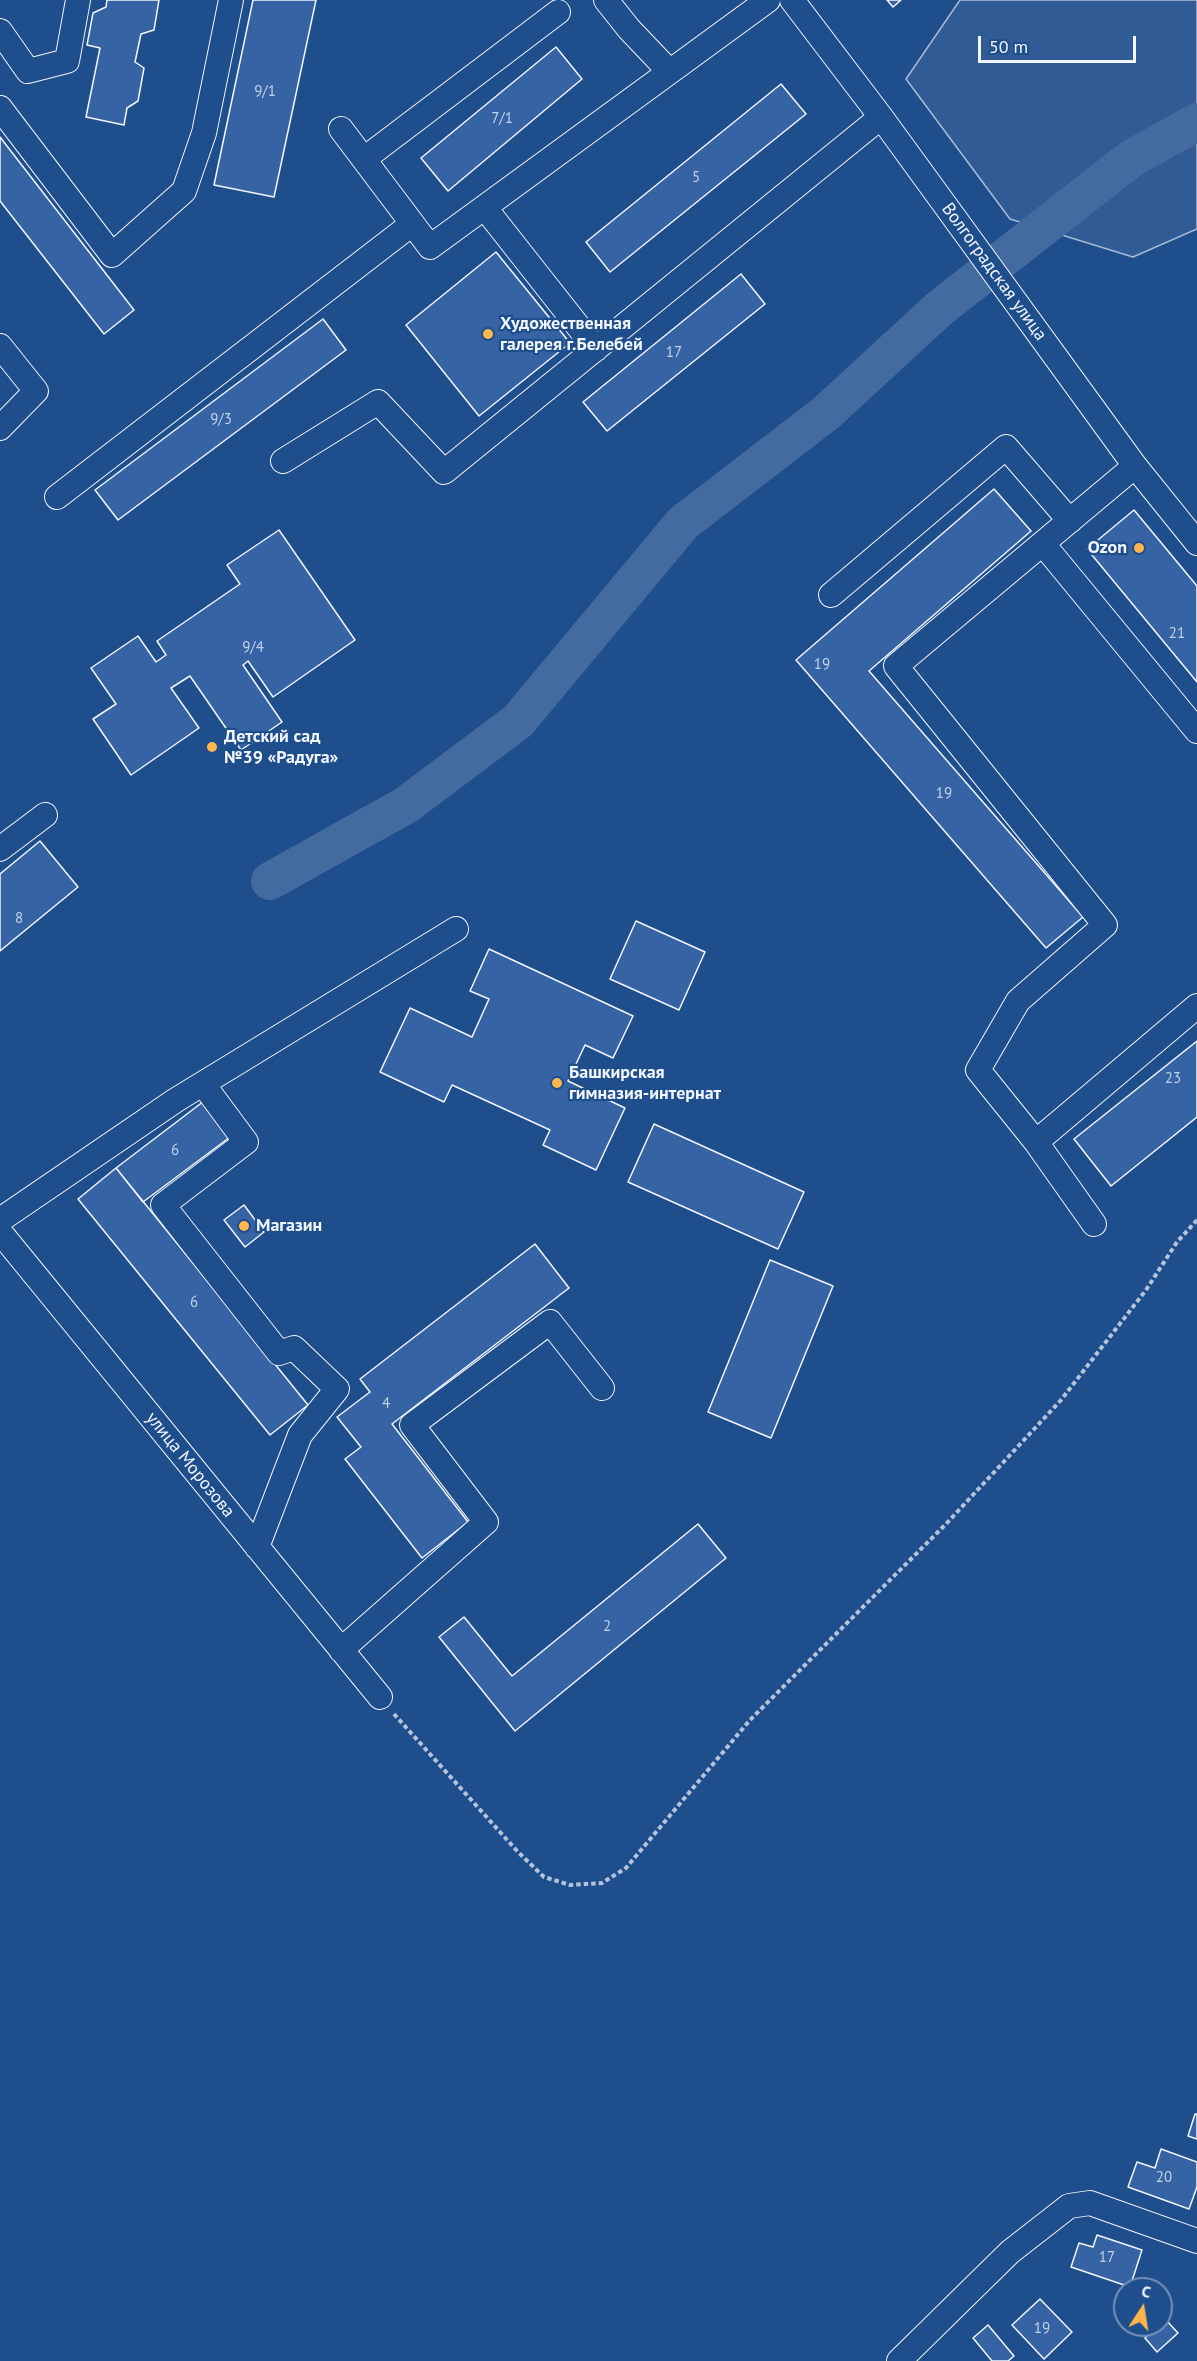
<!DOCTYPE html>
<meta charset="utf-8">
<style>
body{margin:0}
#map{position:relative;width:1197px;height:2361px;overflow:hidden;background:#1f4e8c;font-family:"PT Sans",sans-serif}
canvas{display:block}
.north{position:absolute;left:1113px;top:2277px;width:60px;height:60px;box-sizing:border-box;background:#1f4e8c;border:2px solid #7391ba;border-radius:50%;rotate:12deg;font-size:16px;font-weight:700;line-height:24px;text-align:center;color:#f2f6ff}
.north::after{content:'';display:block;margin:auto;width:21px;height:27px;background:#ffb74d;clip-path:polygon(50% 0,100% 100%,50% 72%,0 100%)}
.scale{position:absolute;left:978px;top:36px;width:158px;height:27px;box-sizing:border-box;border:3px solid #f2f6ff;border-top:0;padding-left:8px;font-size:18px;line-height:21px;white-space:nowrap;color:#f2f6ff;-webkit-text-stroke:4px #1f4e8c;paint-order:stroke}
</style>
<div id="map">
<canvas width="1197" height="2361"></canvas>
<div class="north">С</div>
<div class="scale">50 m</div>
</div>
<script>
const ctx = document.querySelector('canvas').getContext('2d');
ctx.lineJoin = 'round';
function fillPath(path, color) { ctx.fillStyle = color; ctx.fill(path, 'evenodd'); }
const toPath = rows => new Path2D(rows.map(r => 'M' + r).join(''));
function trace(path, color, width, dash) { ctx.strokeStyle = color; ctx.lineWidth = width; ctx.lineCap = dash ? 'butt' : 'round'; ctx.setLineDash(dash || []); ctx.stroke(path); }
function drawText(font, color, halo, rows, align = 'center') {
  ctx.font = font + ' "PT Sans",sans-serif'; ctx.lineWidth = 4.5; ctx.setLineDash([]); ctx.textBaseline = 'middle'; ctx.strokeStyle = halo; ctx.fillStyle = color; for (const [text, x, y, turn = 0] of rows) {
    ctx.save(); ctx.translate(x, y); ctx.rotate((+turn || 0) * Math.PI / 180); ctx.textAlign = isNaN(turn) ? turn : align; if (halo) ctx.strokeText(text, 0, 0); ctx.fillText(text, 0, 0); ctx.restore();
  }
}
const built = toPath([
 [960,0,1197,0,1197,229,1133,257,1010,219,906,79,960,0]
]);
const river = toPath([
 [270,881,406,805,518,721,683,523,826,413,940,308,1132,158,1197,122]
]);
const building = toPath([
 [107,0,159,0,154,30,141,34,135,62,144,68,138,101,127,108,124,125,86,117,100,48,87,45,93,13,106,7,107,0],
 [253,0,316,0,274,197,214,185,253,0],
 [887,0,901,0,893,7,887,0],
 [556,47,582,79,448,191,421,158,556,47],
 [781,84,806,114,610,272,586,242,781,84],
 [0,137,134,310,104,334,0,201,0,137],
 [496,252,570,343,479,416,406,325,496,252],
 [741,274,765,304,607,431,583,402,741,274],
 [323,319,346,350,118,520,95,490,323,319],
 [994,489,1031,531,869,671,1083,917,1046,948,796,660,994,489],
 [1134,510,1197,586,1197,682,1087,549,1134,510],
 [279,530,355,640,273,697,248,661,243,665,282,722,241,750,190,676,171,688,199,728,131,775,93,719,116,704,91,668,138,636,156,662,166,655,157,641,240,584,227,565,279,530],
 [40,841,78,887,0,951,0,874,40,841],
 [636,921,705,952,679,1010,610,979,636,921],
 [489,949,633,1016,613,1058,585,1045,568,1081,625,1108,596,1170,543,1145,550,1130,452,1085,444,1102,380,1072,410,1008,472,1037,489,999,470,991,489,949],
 [1197,1041,1197,1117,1111,1186,1074,1139,1197,1041],
 [208,1098,234,1134,143,1202,116,1168,208,1098],
 [654,1124,804,1192,778,1249,628,1182,654,1124],
 [116,1168,308,1405,270,1435,78,1199,116,1168],
 [244,1205,264,1232,245,1247,224,1220,244,1205],
 [535,1244,569,1288,392,1424,468,1522,422,1558,345,1459,361,1447,337,1417,370,1392,360,1379,535,1244],
 [770,1260,833,1286,771,1438,708,1412,770,1260],
 [698,1524,726,1558,515,1731,439,1637,464,1617,512,1676,698,1524],
 [1195,2114,1197,2114,1197,2139,1188,2136,1195,2114],
 [1161,2149,1197,2162,1197,2187,1189,2209,1128,2187,1137,2162,1155,2168,1161,2149],
 [1097,2235,1142,2250,1130,2287,1071,2267,1079,2243,1093,2247,1097,2235],
 [1040,2299,1072,2332,1044,2359,1012,2325,1040,2299],
 [1165,2319,1178,2333,1157,2352,1145,2338,1165,2319],
 [988,2325,1014,2356,1008,2361,992,2361,973,2338,988,2325]
]);
const path = toPath([
 [394,1714,518,1852,544,1877,570,1885,602,1883,626,1868,750,1720,945,1525,1061,1400,1146,1290,1177,1242,1197,1220]
]);
const minor = toPath([
 [606,0,629,29,669,71],
 [792,0,881,117,1135,466,1197,543],
 [0,31,28,71,67,61,78,0],
 [0,108,112,255,184,191,204,133,231,0],
 [341,129,430,247,768,0],
 [364,159,558,12],
 [485,208,596,349],
 [0,346,36,391,0,428],
 [283,461,378,402,444,472,881,117],
 [57,497,412,224],
 [1043,544,1197,731],
 [831,595,1006,447,1070,521],
 [0,849,45,815],
 [203,1084,246,1142,163,1205,279,1353,294,1348,337,1389,300,1435,257,1547],
 [1036,1142,978,1070,1018,1001,1105,925,896,666,1135,466],
 [0,1220,176,1100,456,929],
 [1094,1224,1036,1142,1197,1006],
 [0,1232,380,1697],
 [341,1650,486,1522,412,1425,550,1322,602,1388],
 [899,2361,1010,2252,1069,2206,1090,2203,1197,2241]
]);
const markers = [
 [488,334,6,"#ffb74d"],
 [1139,548,6,"#ffb74d"],
 [212,747,6,"#ffb74d"],
 [557,1083,6,"#ffb74d"],
 [244,1226,6,"#ffb74d"]
];
const numberNames = [
 ["9/1",265,92],
 ["7/1",502,119],
 ["5",696,178],
 ["17",674,353],
 ["9/3",221,420],
 ["21",1177,634],
 ["9/4",253,648],
 ["19",822,665],
 ["19",944,794],
 ["8",19,919],
 ["23",1173,1079],
 ["6",175,1151],
 ["6",194,1303],
 ["4",386,1404],
 ["2",607,1627],
 ["20",1164,2178],
 ["17",1107,2258],
 ["19",1042,2329]
];
const streetNames = [
 ["Волгоградская улица",994,272,54],
 ["улица Морозова",190,1465,51]
];
const poiNames = [
 ["Художественная",500,324],
 ["галерея г.Белебей",500,345],
 ["Ozon",1127,548,"right"],
 ["Детский сад",224,737],
 ["№39 «Радуга»",224,758],
 ["Башкирская",569,1073],
 ["гимназия-интернат",569,1094],
 ["Магазин",256,1226]
];
fillPath(built, '#305b95');
trace(built, '#a8bbd7', 1.5);
trace(river, '#446ba0', 38);
fillPath(building, '#3563a3');
trace(building, '#f2f6ff', 1.5);
trace(minor, '#f2f6ff', 26);
trace(path, '#b3c4dc', 4, [4.5, 3]);
trace(minor, '#1f4e8c', 24);
for (const [x, y, r, color] of markers) { const dot = new Path2D(); dot.arc(x, y, r, 0, 2 * Math.PI); ctx.fillStyle = color; ctx.fill(dot); trace(dot, '#1f4e8c', 2); }
drawText('15px', '#c3d1e8', null, numberNames);
drawText('18px', '#f2f6ff', '#1f4e8c', streetNames);
drawText('bold 18px', '#f2f6ff', '#1f4e8c', poiNames, 'left');
</script>
